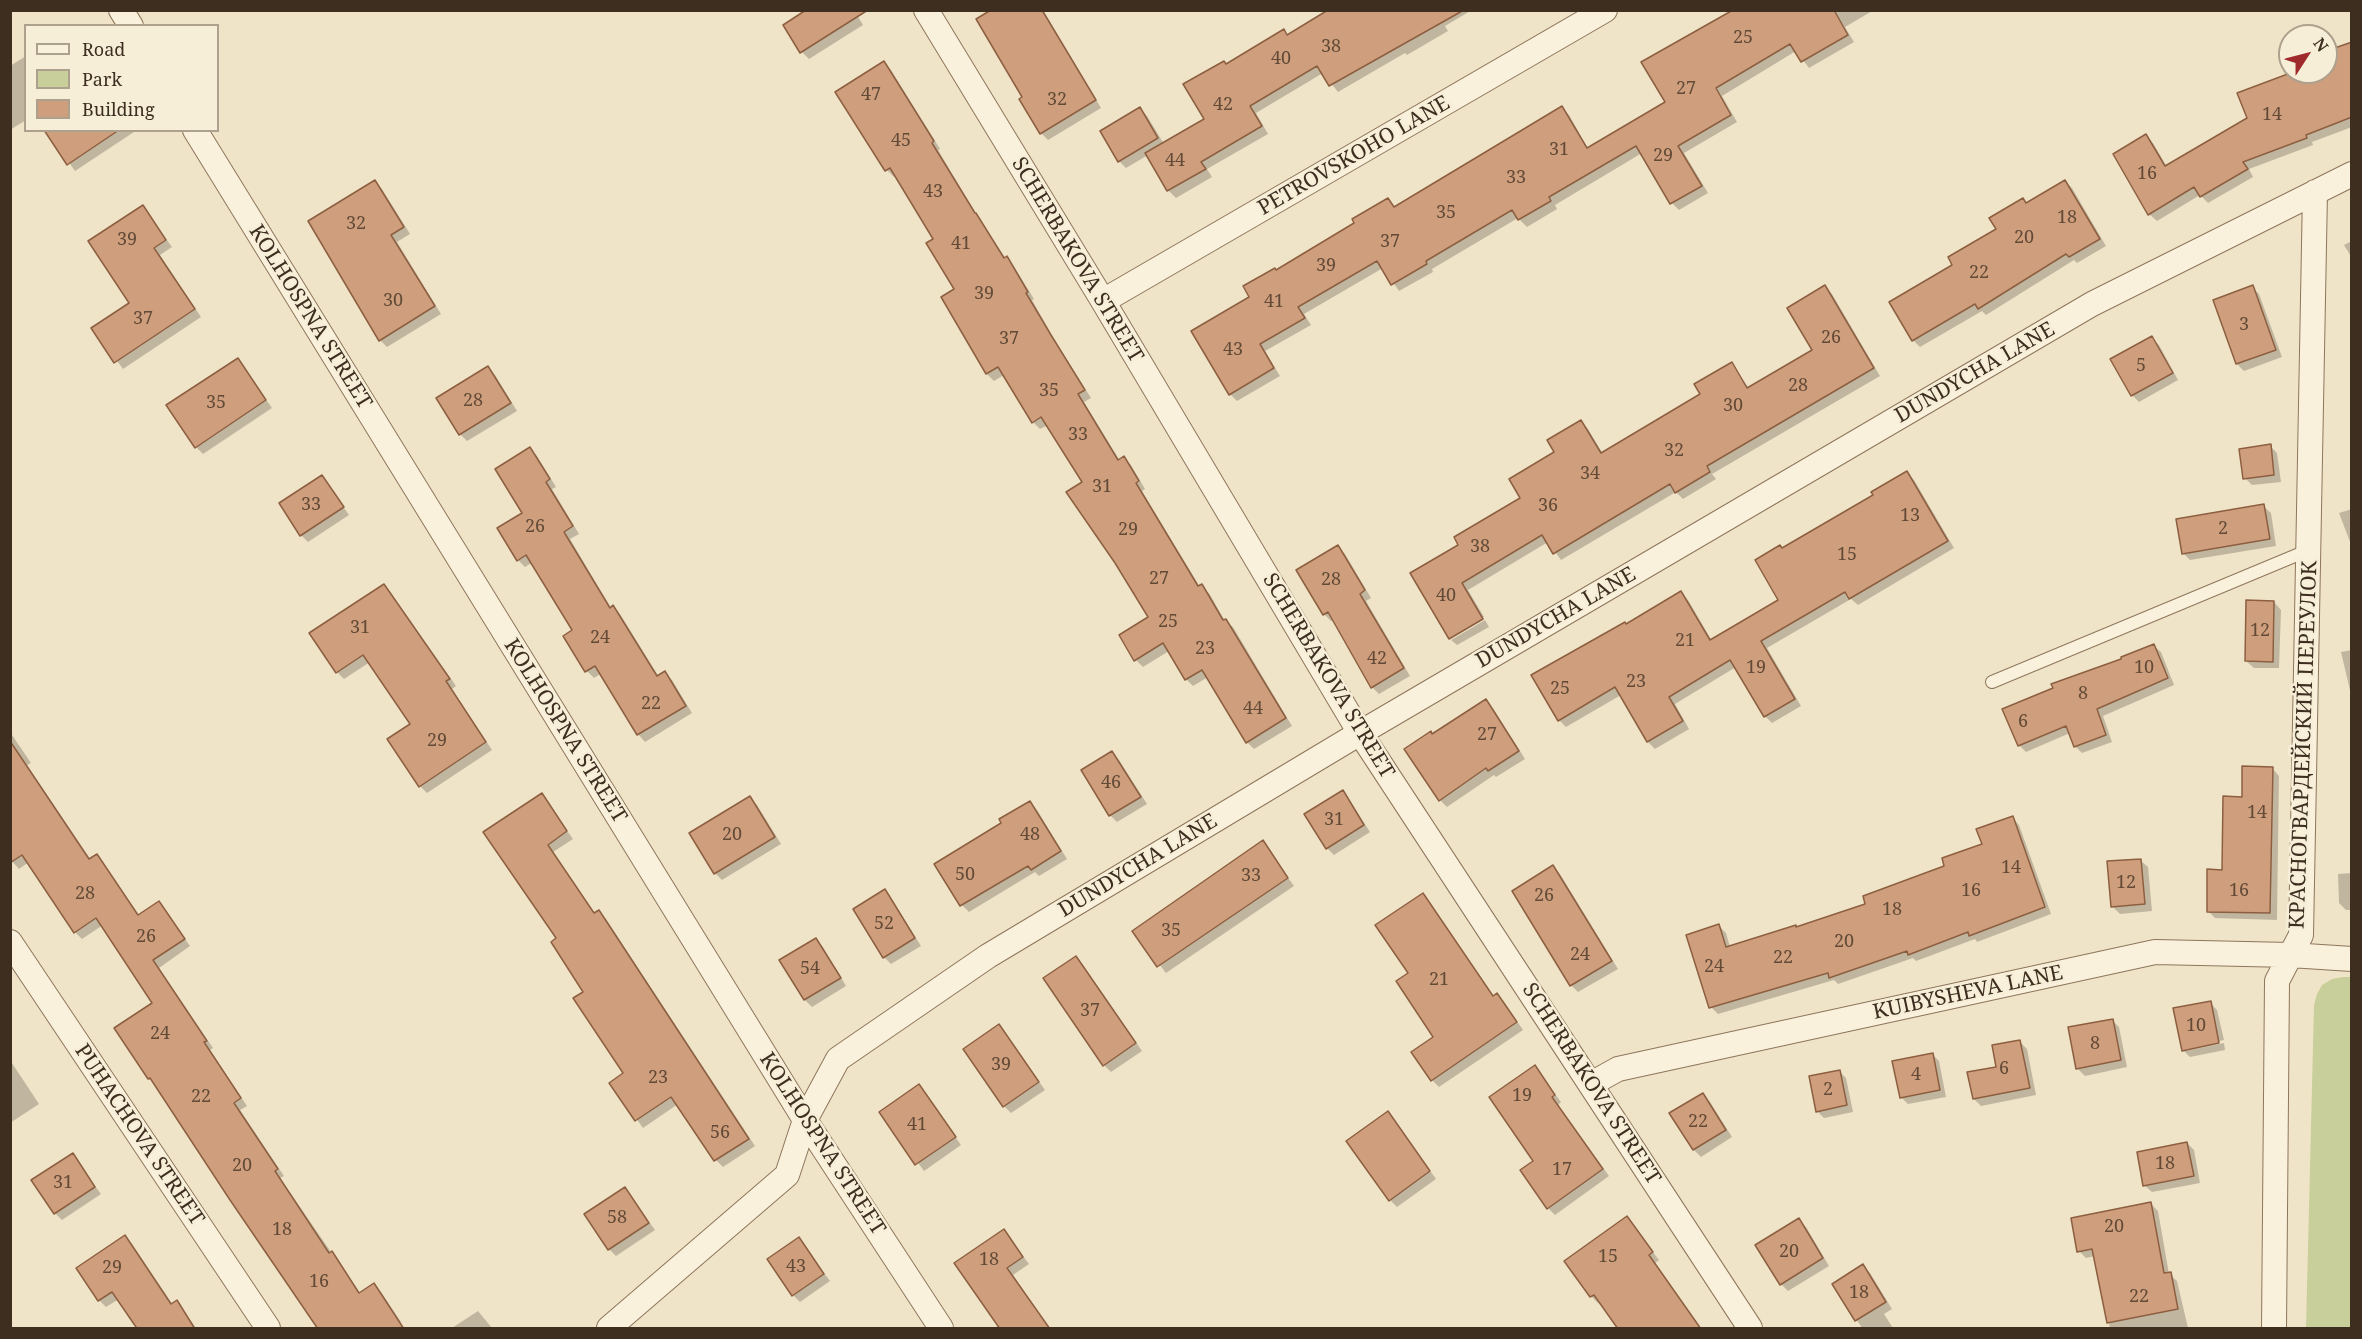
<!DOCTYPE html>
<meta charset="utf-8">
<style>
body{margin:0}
#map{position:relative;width:2362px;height:1339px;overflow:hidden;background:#f0e4c8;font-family:"Noto Serif",serif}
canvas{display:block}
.frame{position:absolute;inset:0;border:12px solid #3d2e20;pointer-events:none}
.legend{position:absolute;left:24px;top:24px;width:195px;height:108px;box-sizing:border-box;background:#f7eed8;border:2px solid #ada18e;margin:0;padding:8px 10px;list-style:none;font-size:18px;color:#3d2e20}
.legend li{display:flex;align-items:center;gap:12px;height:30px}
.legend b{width:30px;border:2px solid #ada18e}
.north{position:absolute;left:2278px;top:24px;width:60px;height:60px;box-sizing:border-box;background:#f7eed8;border:2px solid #ada18e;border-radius:50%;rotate:54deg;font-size:16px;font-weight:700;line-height:24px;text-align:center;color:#3d2e20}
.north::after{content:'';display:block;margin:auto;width:21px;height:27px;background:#9e2a2b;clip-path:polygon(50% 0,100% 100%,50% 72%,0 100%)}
</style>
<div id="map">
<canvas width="2362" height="1339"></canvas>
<div class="frame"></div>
<ul class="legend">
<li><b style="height:8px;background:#faf1dc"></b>Road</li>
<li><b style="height:16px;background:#c9cf9b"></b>Park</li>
<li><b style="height:16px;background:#cf9f7d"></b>Building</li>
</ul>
<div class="north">N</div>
</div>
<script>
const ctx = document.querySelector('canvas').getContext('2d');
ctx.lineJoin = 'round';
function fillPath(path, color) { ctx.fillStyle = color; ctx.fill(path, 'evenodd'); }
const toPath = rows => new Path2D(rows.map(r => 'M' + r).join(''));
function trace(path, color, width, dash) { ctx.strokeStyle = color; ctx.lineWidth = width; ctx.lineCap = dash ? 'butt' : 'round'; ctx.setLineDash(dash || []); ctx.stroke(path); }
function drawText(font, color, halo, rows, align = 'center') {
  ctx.font = font + ' "Noto Serif",serif'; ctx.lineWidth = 5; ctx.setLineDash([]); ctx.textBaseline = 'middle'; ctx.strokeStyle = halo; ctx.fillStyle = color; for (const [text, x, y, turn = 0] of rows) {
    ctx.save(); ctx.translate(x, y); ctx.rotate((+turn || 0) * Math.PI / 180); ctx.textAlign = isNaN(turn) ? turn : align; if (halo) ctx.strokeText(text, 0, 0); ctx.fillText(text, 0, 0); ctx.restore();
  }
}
const green = toPath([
 [2343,977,2352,977,2351,1328,2306,1328,2314,1005,2317,994,2322,985,2332,979]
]);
const shadow = toPath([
 [854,10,863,25,809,59,802,52],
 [994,10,1043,10,1101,108,1048,140,1041,133,1024,98],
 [1331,10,1472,10,1445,26,1448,31,1407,55,1405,53,1338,92,1323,73,1256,113,1268,134,1207,169,1212,177,1176,198,1169,191,1148,155,1126,168,1119,161,1140,109,1147,116,1164,144,1206,120,1226,65,1284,31,1289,36],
 [1735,10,1874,10,1845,27,1854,42,1809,68,1796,51,1722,96,1737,122,1684,153,1708,193,1679,210,1672,203,1642,153,1555,205,1557,209,1527,227,1518,218,1432,269,1433,272,1399,291,1383,268,1304,314,1311,325,1265,351,1280,376,1237,401,1230,394,1251,298,1277,271,1356,224,1388,199,1395,207,1562,108,1569,115,1588,149,1667,103],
 [2352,44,2352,127,2312,142,2313,145,2249,169,2253,177,2208,203,2200,195,2157,221,2149,214,2146,136,2153,143,2167,167,2248,119,2298,72,2326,72,2326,53],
 [26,56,26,120,10,130,10,66],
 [884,63,891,70,940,149,938,150,978,217,1006,259,1013,265,1034,299,1032,300,1057,344,1091,398,1084,402,1120,461,1123,458,1131,465,1145,489,1142,491,1200,587,1209,593,1225,621,1233,627,1292,726,1254,749,1247,742,1208,677,1193,686,1186,679,1169,651,1143,667,1136,660,1150,618,1116,562,1084,482,1048,425,1040,429,1033,422,1004,375,994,381,987,374,943,297,956,289,935,239,897,175,894,177,887,170,837,93],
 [46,130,137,130,75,171],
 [2065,181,2072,188,2106,246,2077,263,2074,260,1986,315,1982,311,1920,347,1913,340,1954,265,2027,204],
 [375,182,382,189,410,234,397,242,441,314,387,347,380,340],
 [143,207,172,247,160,255,201,317,123,369,93,328,131,303],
 [2352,241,2352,258,2344,245],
 [1825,287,1832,294,1880,376,1712,474,1716,479,1683,499,1676,492,1561,560,1548,542,1468,590,1484,617,1450,637,1460,545,1522,498,1581,422,1588,429,1603,454,1702,395,1732,364,1749,388,1814,350],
 [2252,287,2259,294,2282,357,2244,371,2237,364],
 [2152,338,2159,345,2178,380,2139,402,2132,395],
 [238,360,272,408,203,454,196,447],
 [488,368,495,375,517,411,467,441,460,434],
 [2270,446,2277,453,2281,482,2252,485,2245,478],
 [530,449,537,456,556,487,552,489,579,534,570,539,611,608,613,607,620,614,659,677,665,673,672,680,692,713,645,742,638,734,602,673,594,678,587,671,574,631,533,562,525,567,518,560],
 [1907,473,1914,480,1954,548,1858,605,1851,599,1767,648,1801,706,1772,723,1765,716,1736,667,1675,704,1689,729,1655,749,1648,742,1621,695,1566,727,1559,720,1626,625,1681,593,1688,600,1712,641,1780,601,1782,550,1875,496],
 [322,477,349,515,308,542,301,535],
 [2263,506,2271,513,2276,546,2190,560,2183,553],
 [2352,509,2352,547,2339,513],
 [1338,547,1345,554,1371,598,1366,601,1410,676,1379,694,1372,687,1334,620,1331,621,1324,614],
 [384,586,391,593,456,686,452,689,492,750,427,793,420,786,389,740,412,725,370,662,344,679,337,672],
 [2274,602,2281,610,2279,668,2254,668,2246,661],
 [1485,620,1489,627,1457,645,1451,640],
 [2153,645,2161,652,2174,685,2103,716,2112,742,2082,753,2075,746,2070,733,2026,752,2019,745,2123,660],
 [2352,650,2352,699,2341,652],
 [1486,701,1493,708,1525,759,1496,777,1494,775,1447,807,1440,800,1433,736],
 [10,732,31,763,27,765,91,860,96,856,103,863,139,916,159,903,190,946,159,968,213,1048,210,1050,247,1106,240,1110,284,1176,280,1178,360,1294,374,1285,381,1292,401,1322,391,1328,149,1078,116,1028,154,1003,103,925,82,939,75,932,29,862,19,869,10,859],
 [1112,753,1119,760,1147,804,1117,822,1110,815,1083,770],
 [2272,768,2279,776,2277,920,2215,918,2208,911,2223,871,2244,799],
 [1342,792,1349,799,1370,832,1334,855,1327,848],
 [541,795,573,839,553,852,595,914,599,912,606,919,755,1146,723,1167,716,1160,678,1104,643,1128,611,1083,625,1074,559,939],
 [750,798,757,805,781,844,722,880,715,873,691,833],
 [1030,803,1037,810,1067,859,1039,876,1035,872,969,912,962,905,936,865,1003,823],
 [2012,817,2019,825,2051,914,1977,942,1975,939,1916,961,1913,958,1838,984,1834,980,1718,1014,1711,1007,1719,926,1726,933,1730,947,1797,929,1867,904,1946,867,1984,845],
 [1262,842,1294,886,1166,973,1134,931],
 [2140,860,2148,867,2152,911,2120,914,2113,907],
 [1553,867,1560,874,1618,969,1578,992,1571,985],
 [2352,873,2352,910,2346,910,2339,903,2338,874],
 [884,891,891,898,921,946,891,964,884,957],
 [1422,895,1429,902,1494,997,1497,995,1504,1002,1523,1030,1439,1087,1432,1080,1435,1037,1410,974],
 [816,940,823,947,846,986,812,1007,805,1000,782,961],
 [1076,958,1083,965,1142,1051,1111,1072,1104,1065],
 [2210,1003,2217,1010,2224,1040,2186,1048,2186,1051,2224,1043,2225,1050,2190,1057,2183,1050],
 [2112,1020,2119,1027,2127,1067,2085,1076,2078,1069,2070,1029],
 [999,1026,1045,1090,1011,1113,1004,1106],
 [2020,1042,2027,1049,2036,1095,1981,1106,1974,1099],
 [1932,1054,1939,1061,1946,1097,1908,1104,1901,1097],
 [10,1060,39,1104,10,1123],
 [1535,1067,1561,1102,1558,1105,1609,1176,1555,1215,1548,1208,1535,1162],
 [1839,1071,1846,1078,1853,1112,1824,1118,1817,1111],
 [919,1086,961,1145,924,1171,881,1112],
 [1703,1095,1710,1102,1732,1137,1701,1157,1694,1150],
 [1388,1113,1436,1179,1397,1207,1390,1200],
 [2187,1143,2194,1150,2200,1183,2152,1192,2144,1185],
 [72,1155,101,1194,62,1220,55,1213],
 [625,1189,655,1230,616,1256,609,1249],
 [2151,1204,2158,1211,2169,1274,2177,1281,2188,1328,2110,1328,2095,1256,2086,1258,2079,1251],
 [1627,1218,1659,1260,1655,1263,1701,1328,1619,1328,1600,1302,1598,1303,1591,1296],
 [1798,1220,1806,1227,1829,1266,1788,1291,1781,1284],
 [1004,1231,1029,1264,1013,1275,1049,1328,997,1327,1000,1325],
 [125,1237,132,1244,173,1305,177,1302,196,1328,139,1328,119,1299,106,1307,99,1300],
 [799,1239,830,1281,800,1302,793,1295],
 [1863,1266,1870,1273,1892,1309,1884,1314,1893,1328,1862,1328,1834,1284],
 [478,1311,492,1328,452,1328]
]);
const building = toPath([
 [806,10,868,10,800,53,783,25,806,10],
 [991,10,1042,10,1096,100,1040,134,1019,99,1022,97,976,19,991,10],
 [1328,10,1464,10,1329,86,1317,66,1250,106,1262,126,1201,162,1206,169,1167,191,1145,153,1204,119,1183,84,1224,61,1226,64,1284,29,1287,35,1328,10],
 [1733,10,1834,10,1848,35,1801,62,1790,44,1716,88,1731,115,1678,146,1702,186,1670,204,1636,146,1549,197,1551,201,1518,220,1512,210,1426,261,1427,264,1391,285,1377,261,1298,307,1305,318,1260,344,1274,368,1229,395,1191,331,1249,297,1243,286,1275,268,1276,270,1354,223,1352,219,1388,198,1394,207,1562,106,1587,148,1665,102,1641,62,1733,10],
 [2352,42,2352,117,2306,135,2307,138,2243,162,2248,169,2200,197,2194,187,2148,215,2113,154,2146,134,2165,166,2247,118,2237,93,2293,72,2326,72,2326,51,2352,42],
 [884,61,934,141,932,143,975,213,976,213,1004,258,1007,256,1028,292,1026,293,1051,335,1085,390,1078,394,1118,460,1124,456,1139,481,1136,483,1198,586,1202,584,1223,620,1226,619,1286,718,1246,743,1202,670,1185,680,1163,643,1134,661,1119,635,1148,617,1115,563,1066,492,1082,482,1041,417,1032,423,998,367,986,374,941,297,954,289,926,243,933,239,890,168,885,171,835,92,884,61],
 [1140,107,1158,138,1118,162,1100,131,1140,107],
 [44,130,119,130,67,165,44,130],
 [375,180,404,227,391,235,435,306,379,341,308,221,375,180],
 [2065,180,2100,239,2069,257,2066,254,1978,309,1975,304,1912,341,1889,302,1952,265,1948,257,1996,229,1989,218,2023,198,2026,203,2065,180],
 [143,205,166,240,154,248,195,309,114,363,91,328,129,303,88,241,143,205],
 [1825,285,1874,368,1707,466,1710,472,1675,493,1670,484,1553,554,1542,535,1462,583,1483,619,1449,639,1410,573,1458,545,1454,537,1520,498,1509,479,1554,452,1547,440,1581,420,1601,453,1700,394,1694,384,1732,362,1747,388,1812,350,1787,308,1825,285],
 [2253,285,2276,350,2236,364,2213,300,2253,285],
 [2152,336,2173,373,2131,396,2110,359,2152,336],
 [238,358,266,400,195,448,166,405,238,358],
 [488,366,511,403,459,435,436,398,488,366],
 [2271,444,2274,475,2243,479,2239,449,2271,444],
 [530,447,550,479,546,482,573,526,564,532,610,608,613,605,657,676,665,671,686,706,637,735,595,666,585,672,563,636,572,630,526,555,517,561,497,528,522,513,495,469,530,447],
 [1907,471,1948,541,1849,599,1845,592,1761,641,1795,699,1764,717,1730,660,1669,697,1683,721,1647,742,1615,687,1558,721,1531,675,1625,622,1626,624,1681,591,1710,640,1778,600,1755,560,1780,545,1782,548,1873,495,1871,492,1907,471],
 [322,475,344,507,300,536,279,503,322,475],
 [2264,504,2270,539,2182,554,2176,519,2264,504],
 [1338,545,1365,590,1360,594,1404,668,1371,688,1328,612,1323,615,1296,570,1338,545],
 [384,584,450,679,446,681,486,742,419,787,387,739,410,724,363,655,336,673,309,633,384,584],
 [2246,600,2274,601,2273,662,2245,661,2246,600],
 [2154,644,2168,678,2097,709,2106,735,2074,747,2066,726,2018,746,2002,709,2053,688,2051,684,2121,659,2121,657,2154,644],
 [1486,699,1519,751,1488,771,1486,768,1439,801,1404,749,1431,731,1432,734,1486,699],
 [10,741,89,859,97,854,138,915,159,901,185,939,153,960,207,1041,204,1042,241,1098,234,1103,278,1169,275,1171,329,1253,332,1251,359,1293,374,1283,404,1329,318,1329,230,1200,150,1078,148,1079,114,1028,152,1003,96,918,74,933,22,855,10,863,10,741],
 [1112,751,1141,797,1109,816,1081,770,1112,751],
 [2242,766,2273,767,2270,913,2207,912,2207,869,2222,870,2223,796,2242,797,2242,766],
 [1343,790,1364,825,1326,849,1304,814,1343,790],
 [542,793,567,831,548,845,594,913,599,910,749,1139,714,1161,671,1097,635,1121,609,1083,623,1073,573,998,583,992,551,942,556,938,483,832,542,793],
 [750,796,775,837,714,874,689,833,750,796],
 [1030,801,1061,851,1031,870,1028,866,960,906,934,864,1001,823,999,819,1030,801],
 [2013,816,2045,907,1969,936,1968,932,1908,955,1907,951,1829,978,1828,973,1709,1008,1686,935,1719,924,1726,947,1796,925,1796,927,1865,904,1863,896,1944,866,1942,858,1982,844,1976,829,2013,816],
 [1263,840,1288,878,1157,967,1132,931,1263,840],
 [2141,859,2145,904,2111,907,2107,861,2141,859],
 [1553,865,1612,961,1570,986,1512,891,1553,865],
 [885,889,915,938,883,958,853,909,885,889],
 [1423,893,1493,996,1497,993,1517,1022,1431,1081,1411,1052,1433,1037,1396,981,1408,973,1375,925,1423,893],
 [816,938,841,978,804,1000,779,960,816,938],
 [1076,956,1136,1043,1103,1066,1043,978,1076,956],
 [2211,1001,2219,1043,2182,1051,2173,1008,2211,1001],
 [2113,1019,2121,1060,2076,1069,2068,1027,2113,1019],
 [999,1024,1039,1082,1003,1107,963,1049,999,1024],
 [2020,1040,2030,1088,1973,1099,1967,1072,1996,1067,1992,1045,2020,1040],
 [1933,1053,1940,1090,1900,1098,1892,1061,1933,1053],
 [1535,1065,1555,1095,1552,1097,1603,1169,1547,1209,1520,1170,1533,1161,1489,1097,1535,1065],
 [1840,1070,1847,1105,1816,1112,1809,1076,1840,1070],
 [919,1084,956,1137,915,1165,879,1112,919,1084],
 [1703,1093,1726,1130,1693,1150,1669,1113,1703,1093],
 [1388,1111,1430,1171,1389,1201,1346,1141,1388,1111],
 [2187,1142,2194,1176,2143,1186,2137,1152,2187,1142],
 [73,1153,95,1187,54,1214,31,1180,73,1153],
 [625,1187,649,1223,608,1250,584,1214,625,1187],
 [2151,1202,2164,1273,2171,1272,2178,1309,2107,1323,2092,1249,2077,1252,2071,1218,2151,1202],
 [1627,1216,1653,1252,1649,1255,1701,1329,1618,1329,1594,1295,1590,1297,1564,1261,1627,1216],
 [1799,1218,1823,1258,1780,1285,1755,1245,1799,1218],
 [1004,1229,1023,1257,1007,1268,1050,1329,1000,1329,954,1263,1004,1229],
 [125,1235,171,1304,177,1300,195,1329,135,1329,136,1327,112,1292,98,1301,76,1268,125,1235],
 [799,1237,824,1274,792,1296,767,1259,799,1237],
 [1863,1264,1886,1302,1855,1321,1832,1284,1863,1264]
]);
const lane = toPath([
 [1992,682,2309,550]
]);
const street = toPath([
 [121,10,131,26],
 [926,10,1103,301,1360,733,1750,1328],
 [195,130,805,1120,941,1328],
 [1103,301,1605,10],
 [10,942,268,1328],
 [1591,1084,1618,1069,2155,952,2290,955,2352,959],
 [609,1328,787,1175,805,1120,838,1059,988,956,1360,733,2092,304,2352,174],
 [2274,1328,2277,981,2301,935,2315,192]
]);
const numberNames = [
 ["25",1743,38],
 ["38",1331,47],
 ["40",1281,59],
 ["27",1686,89],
 ["47",871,95],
 ["32",1057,100],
 ["42",1223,105],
 ["14",2272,115],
 ["45",901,141],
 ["31",1559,150],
 ["29",1663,156],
 ["44",1175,161],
 ["16",2147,174],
 ["33",1516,178],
 ["43",933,192],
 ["35",1446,213],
 ["18",2067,218],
 ["32",356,224],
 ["20",2024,238],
 ["39",127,240],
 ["37",1390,242],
 ["41",961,244],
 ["39",1326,266],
 ["22",1979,273],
 ["39",984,294],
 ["30",393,301],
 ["41",1274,302],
 ["37",143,319],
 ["3",2244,325],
 ["26",1831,338],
 ["37",1009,339],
 ["43",1233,350],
 ["5",2141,366],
 ["28",1798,386],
 ["35",1049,391],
 ["28",473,401],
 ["35",216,403],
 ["30",1733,406],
 ["33",1078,435],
 ["32",1674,451],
 ["34",1590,474],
 ["31",1102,487],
 ["33",311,505],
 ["36",1548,506],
 ["13",1910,516],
 ["26",535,527],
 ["2",2223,529],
 ["29",1128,530],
 ["38",1480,547],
 ["15",1847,555],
 ["27",1159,579],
 ["28",1331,580],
 ["40",1446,596],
 ["25",1168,622],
 ["31",360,628],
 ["12",2260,631],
 ["24",600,638],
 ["21",1685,641],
 ["23",1205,649],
 ["42",1377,659],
 ["19",1756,668],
 ["10",2144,668],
 ["23",1636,682],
 ["25",1560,689],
 ["8",2083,694],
 ["22",651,704],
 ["44",1253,709],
 ["6",2023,722],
 ["27",1487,735],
 ["29",437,741],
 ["46",1111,783],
 ["14",2257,813],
 ["31",1334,820],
 ["20",732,835],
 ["48",1030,835],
 ["14",2011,868],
 ["50",965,875],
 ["33",1251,876],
 ["12",2126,883],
 ["16",1971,891],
 ["16",2239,891],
 ["28",85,894],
 ["26",1544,896],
 ["18",1892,910],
 ["52",884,924],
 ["35",1171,931],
 ["26",146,937],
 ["20",1844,942],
 ["24",1580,955],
 ["22",1783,958],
 ["24",1714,967],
 ["54",810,969],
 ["21",1439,980],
 ["37",1090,1011],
 ["10",2196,1026],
 ["24",160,1034],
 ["8",2095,1044],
 ["39",1001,1065],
 ["6",2004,1069],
 ["4",1916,1075],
 ["23",658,1078],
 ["2",1828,1090],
 ["19",1522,1096],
 ["22",201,1097],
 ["22",1698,1122],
 ["41",917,1125],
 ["56",720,1133],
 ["18",2165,1164],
 ["20",242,1166],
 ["17",1562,1170],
 ["31",63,1183],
 ["58",617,1218],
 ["20",2114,1227],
 ["18",282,1230],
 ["20",1789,1252],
 ["15",1608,1257],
 ["18",989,1260],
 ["43",796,1267],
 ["29",112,1268],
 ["16",319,1282],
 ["18",1859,1293],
 ["22",2139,1297]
];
const streetNames = [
 ["PETROVSKOHO LANE",1354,156,-30],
 ["SCHERBAKOVA STREET",1077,260,59],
 ["KOLHOSPNA STREET",310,317,58],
 ["DUNDYCHA LANE",1975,373,-30],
 ["DUNDYCHA LANE",1556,618,-30],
 ["SCHERBAKOVA STREET",1328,676,59],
 ["KOLHOSPNA STREET",565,731,58],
 ["КРАСНОГВАРДЕЙСКИЙ ПЕРЕУЛОК",2304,745,-88],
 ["DUNDYCHA LANE",1138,866,-31],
 ["KUIBYSHEVA LANE",1968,993,-12],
 ["SCHERBAKOVA STREET",1591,1084,57],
 ["PUHACHOVA STREET",139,1135,56],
 ["KOLHOSPNA STREET",822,1144,57]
];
fillPath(green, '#c9cf9b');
fillPath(shadow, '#0003');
fillPath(building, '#cf9f7d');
trace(building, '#8d5f41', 1.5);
trace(lane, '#8d765c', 14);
trace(street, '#8d765c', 26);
trace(lane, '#faf1dc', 12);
trace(street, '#faf1dc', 24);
drawText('18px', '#624a37', null, numberNames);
drawText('21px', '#3d2e20', '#f7eed8', streetNames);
</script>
